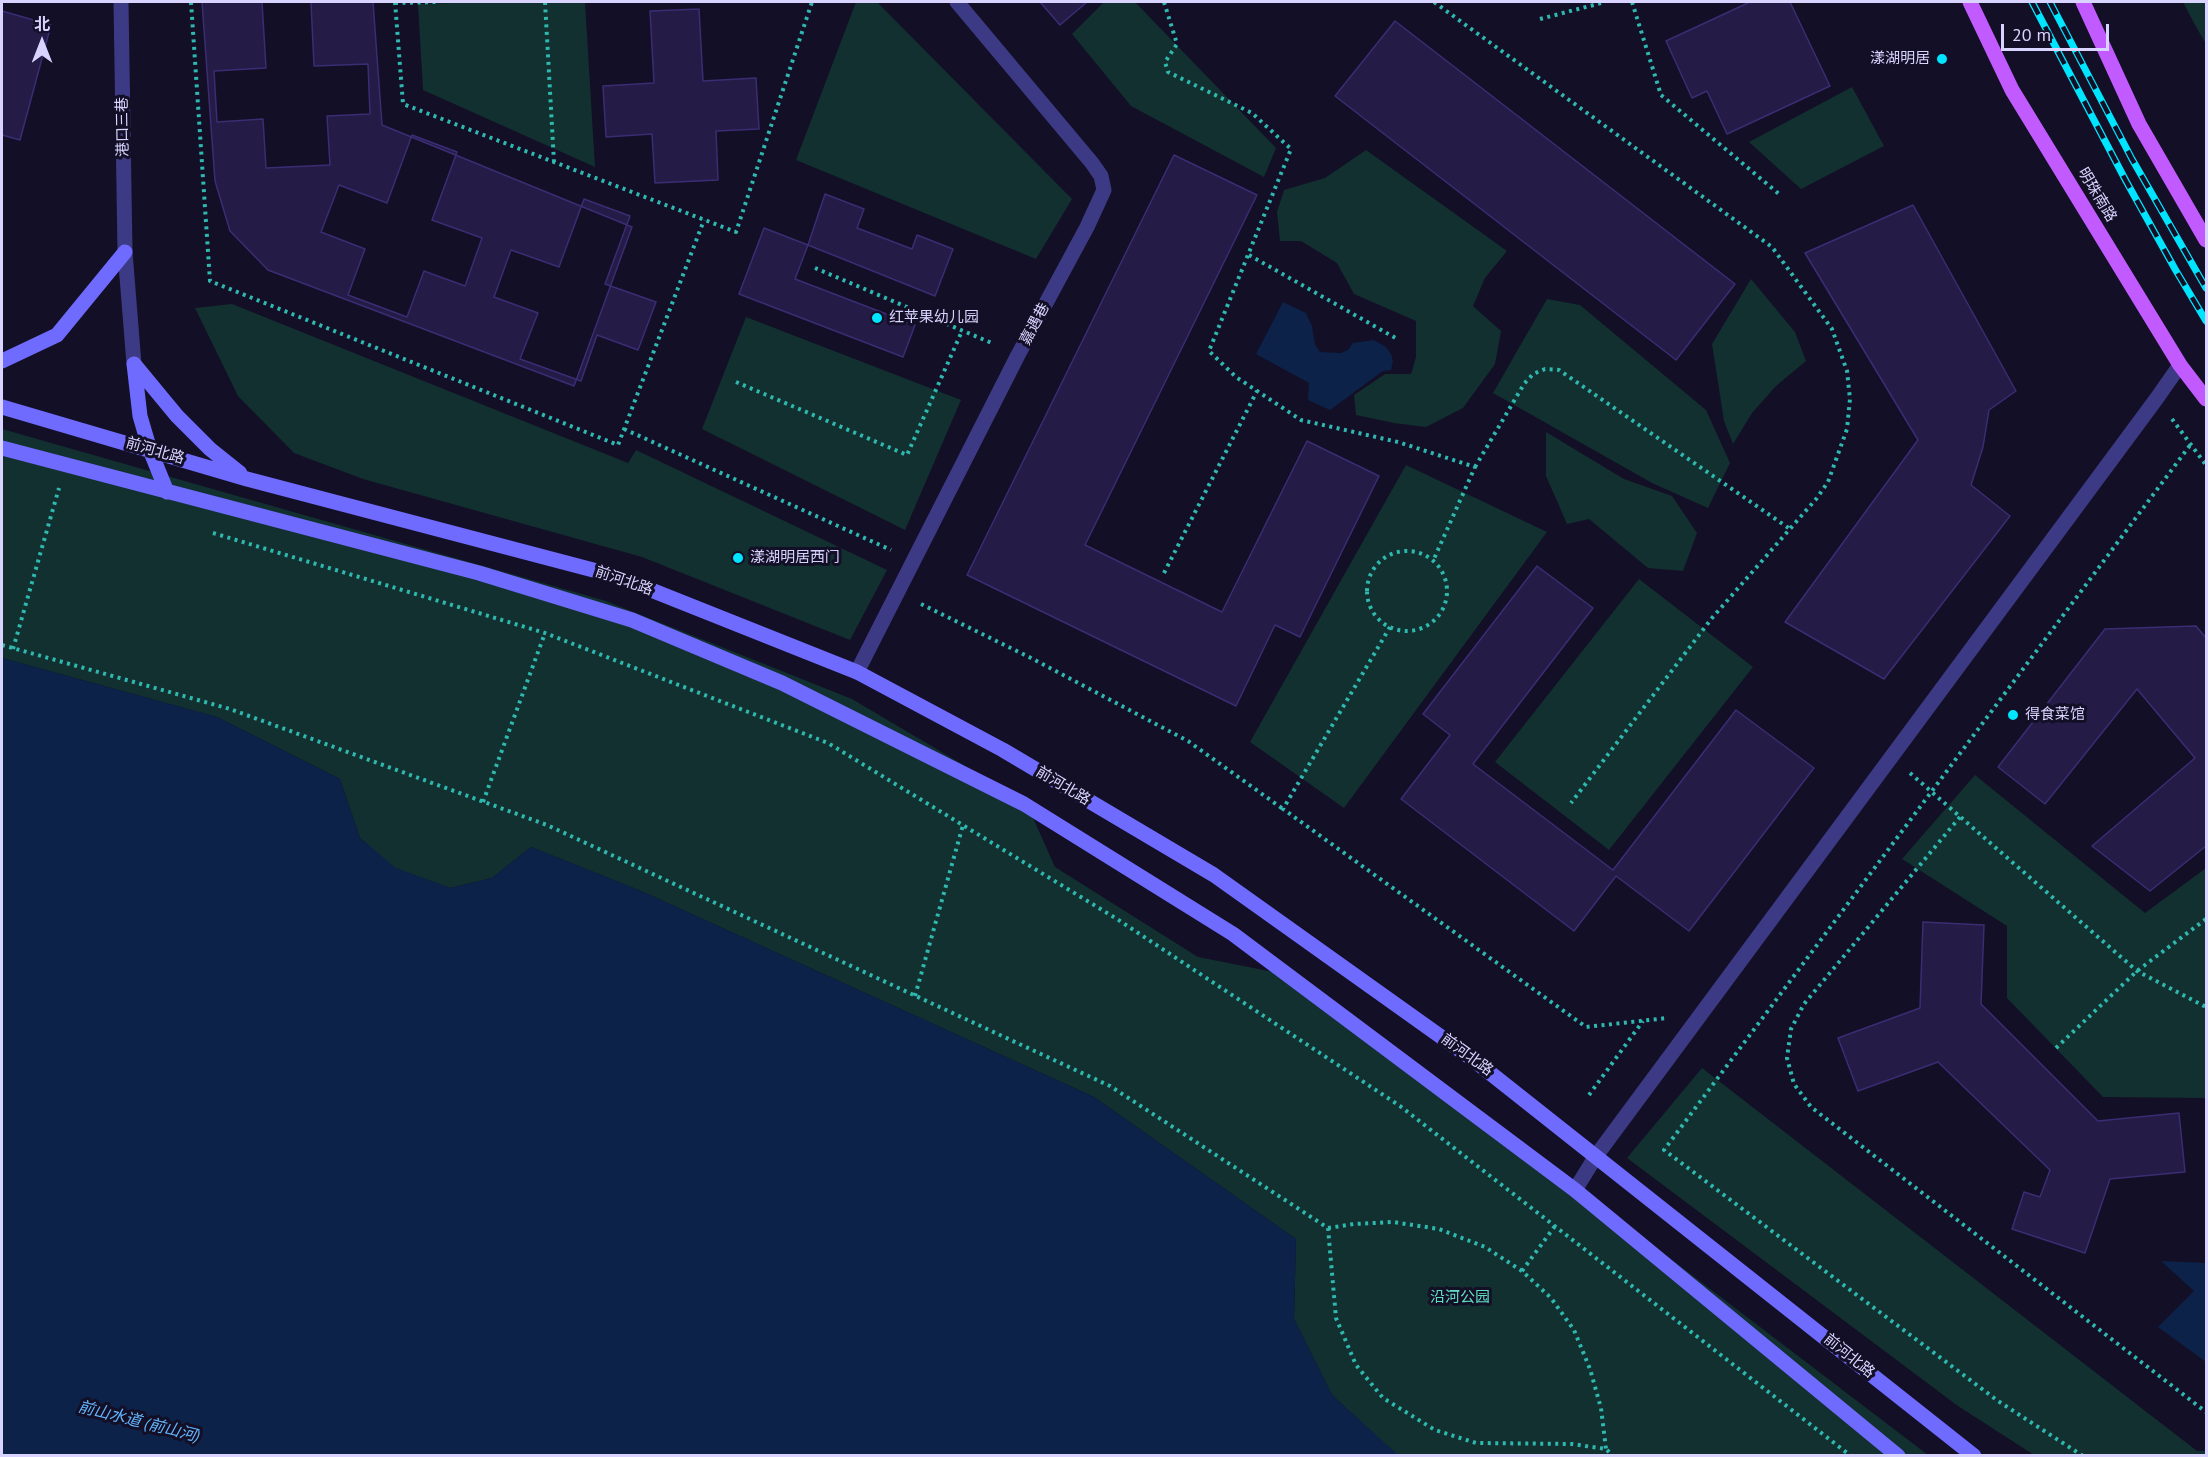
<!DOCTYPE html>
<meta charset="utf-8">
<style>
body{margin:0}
#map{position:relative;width:2208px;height:1457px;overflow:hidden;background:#130f26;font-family:"PT Sans","Noto Sans SC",sans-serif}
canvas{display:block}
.frame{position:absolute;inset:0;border:3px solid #d9d4ff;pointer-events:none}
.north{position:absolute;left:12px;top:12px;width:60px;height:60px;-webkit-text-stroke:4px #130f26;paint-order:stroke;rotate:0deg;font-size:16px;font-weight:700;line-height:24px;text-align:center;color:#d9d4ff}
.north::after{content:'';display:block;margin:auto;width:21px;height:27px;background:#d9d4ff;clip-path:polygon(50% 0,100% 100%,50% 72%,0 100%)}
.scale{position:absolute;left:2001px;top:24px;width:108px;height:27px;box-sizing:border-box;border:3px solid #d9d4ff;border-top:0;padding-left:8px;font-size:18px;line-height:21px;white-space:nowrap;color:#d9d4ff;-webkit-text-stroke:4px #130f26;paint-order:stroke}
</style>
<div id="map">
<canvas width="2208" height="1457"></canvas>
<div class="frame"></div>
<div class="north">北</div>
<div class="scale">20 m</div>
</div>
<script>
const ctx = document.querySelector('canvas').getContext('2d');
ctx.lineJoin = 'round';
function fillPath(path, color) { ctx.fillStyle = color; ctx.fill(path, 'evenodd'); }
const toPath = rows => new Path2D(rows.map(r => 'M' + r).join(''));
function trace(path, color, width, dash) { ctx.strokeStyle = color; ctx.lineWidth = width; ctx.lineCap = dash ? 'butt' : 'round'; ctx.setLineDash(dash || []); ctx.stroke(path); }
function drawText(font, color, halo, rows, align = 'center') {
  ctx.font = font + ' "PT Sans","Noto Sans SC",sans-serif'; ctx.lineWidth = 6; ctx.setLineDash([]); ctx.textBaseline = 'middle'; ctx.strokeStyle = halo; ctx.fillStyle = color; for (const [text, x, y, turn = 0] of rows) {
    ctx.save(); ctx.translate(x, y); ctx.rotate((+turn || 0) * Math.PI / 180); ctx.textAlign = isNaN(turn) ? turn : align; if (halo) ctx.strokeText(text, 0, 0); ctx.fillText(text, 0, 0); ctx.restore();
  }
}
const green = toPath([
 [481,2,585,2,595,167,423,90,418,4],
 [856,2,877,2,1072,199,1036,259,796,160],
 [1104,2,1135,2,1276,148,1264,177,1131,106,1072,34],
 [2183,2,2206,2,2206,44,2194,23],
 [1852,87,1884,146,1801,189,1749,142],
 [1366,150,1507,251,1485,278,1473,306,1501,331,1495,364,1463,408,1426,427,1394,423,1356,415,1354,395,1385,374,1411,374,1416,357,1416,321,1354,294,1337,263,1301,241,1280,241,1277,212,1284,190,1325,178],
 [1751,279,1795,332,1806,361,1776,386,1752,413,1733,444,1724,421,1712,344],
 [1547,299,1580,305,1706,410,1730,463,1708,508,1652,483,1493,393],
 [232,304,628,463,636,450,887,570,850,640,642,557,363,479,294,453,238,396,195,308],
 [746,317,961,400,905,530,702,429],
 [2,429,606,601,852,699,1026,802,1055,867,1198,957,1294,976,1579,1189,1928,1455,1397,1455,1332,1395,1294,1319,1296,1239,1094,1097,641,891,531,847,492,878,450,888,395,868,360,838,340,779,217,717,2,658],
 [1546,432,1624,479,1672,496,1697,533,1683,571,1648,568,1589,519,1567,524,1546,476],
 [1406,465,1547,532,1344,808,1250,742],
 [1639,579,1753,667,1609,850,1495,762],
 [1975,775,2145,913,2206,868,2206,1098,2103,1097,2007,998,2007,926,1902,859],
 [1702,1068,2197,1451,2206,1451,2206,1455,2034,1455,1958,1406,1627,1158]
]);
const water = toPath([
 [1283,302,1306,313,1312,326,1315,345,1320,352,1341,353,1348,350,1353,343,1374,340,1386,347,1391,354,1393,361,1391,370,1383,371,1330,410,1308,400,1309,383,1256,354],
 [2,658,217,717,340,779,360,838,396,868,450,888,492,878,531,847,641,891,1094,1097,1296,1239,1294,1319,1332,1395,1398,1455,2,1455],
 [2161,1261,2206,1263,2206,1362,2158,1327,2194,1291]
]);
const building = toPath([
 [202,2,373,2,382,125,632,227,574,386,268,270,230,231,215,181,202,2],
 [262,2,311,2,314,66,368,64,370,114,327,116,330,165,266,168,263,119,217,122,214,71,266,68,262,2],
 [1040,2,1087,2,1060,25,1040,2],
 [1750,2,1790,2,1830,86,1727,134,1707,91,1692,98,1666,41,1750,2],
 [699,9,703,81,756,78,759,129,716,131,718,180,655,183,652,134,606,137,603,86,654,83,650,11,699,9],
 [2,11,51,25,20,140,2,135,2,11],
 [1395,21,1735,284,1676,360,1335,96,1395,21],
 [412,135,457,152,432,220,482,238,465,286,424,271,407,317,348,295,365,249,321,232,339,185,387,203,412,135],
 [1174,155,1257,195,1085,545,1222,612,1307,441,1379,476,1300,637,1275,625,1236,706,967,575,1174,155],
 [825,194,864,209,857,228,912,249,917,235,953,249,935,296,808,245,825,194],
 [584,199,630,216,605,284,656,302,638,350,597,335,581,381,520,359,538,313,494,297,511,250,559,267,584,199],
 [1913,205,2016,391,1989,410,1983,447,1971,485,2010,516,1884,679,1785,622,1918,440,1805,253,1913,205],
 [764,228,808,245,795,279,915,325,903,357,739,294,764,228],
 [1537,566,1593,608,1473,764,1613,870,1736,710,1814,768,1689,931,1616,876,1574,931,1401,799,1450,735,1423,714,1537,566],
 [2196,626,2206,638,2206,846,2150,891,2092,846,2195,758,2137,689,2045,804,1998,767,2105,629,2196,626],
 [1923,922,1984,925,1981,1004,2098,1121,2179,1113,2185,1172,2110,1179,2085,1253,2012,1229,2024,1192,2040,1197,2050,1170,1938,1062,1858,1091,1838,1038,1920,1008,1923,922]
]);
const path = toPath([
 [191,2,210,281,618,445,704,220],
 [395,2,403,104,736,232,812,2],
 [545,2,554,162],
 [1164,2,1177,44,1165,62,1168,72,1252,113,1291,149,1209,351,1236,377,1301,420,1398,442,1475,467,1433,561],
 [1434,2,1772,247,1832,329,1847,371,1850,399,1847,429,1828,482,1817,498,1712,618,1571,803],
 [1632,2,1661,95,1779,194],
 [395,3,437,2],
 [1540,19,1605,2],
 [1249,255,1399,340],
 [815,268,994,344],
 [736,382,907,455,962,331],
 [2172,419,2206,465],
 [624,429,891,550],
 [1475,467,1524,384,1533,374,1545,369,1559,370,1790,529],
 [213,533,545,633,828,743,1117,919,1400,1106,1851,1456],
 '1367 591a40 40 0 1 1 80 0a40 40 0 1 1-80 0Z',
 [1164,573,1257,391],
 [921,604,1031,658,1188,741,1283,809],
 [1390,627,1283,809,1586,1027,1667,1018],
 [2,645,230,709,547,825,1110,1086,1328,1228,1336,1318,1356,1365,1383,1398,1435,1430,1476,1443,1572,1444,1606,1449,1613,1456],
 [13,649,59,488],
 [1910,773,2137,971,2206,1007],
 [483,802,545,633],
 [1960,817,1804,1004,1791,1029,1787,1058,1794,1084,1811,1107,2206,1412],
 [915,996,963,825],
 [2056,1048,2137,971,2206,919],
 [1589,1095,1643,1021],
 [1328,1228,1354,1224,1393,1222,1439,1229,1485,1247,1522,1271,1551,1298,1574,1330,1590,1369,1601,1408,1606,1449],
 [1522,1271,1555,1226],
 [2083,1456,1998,1401,1664,1150,2191,444]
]);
const lane = toPath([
 [857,672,1018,355,1087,227,1104,190,1101,176,1092,163,957,2]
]);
const street = toPath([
 [121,2,125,252,134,364],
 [1575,1190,1596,1156,2157,398,2180,365]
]);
const secondary = toPath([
 [2,361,57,335,125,252],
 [134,364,177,416,210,449,240,473],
 [134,364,140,416,150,450,167,492],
 [2,407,247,479,616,576,857,672,1003,750,1214,875,1475,1061,1974,1456],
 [2,448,479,573,632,620,782,683,1024,804,1233,934,1575,1190,1898,1456]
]);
const primary = toPath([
 [1970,2,2012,90,2180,365,2206,399],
 [2083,2,2139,124,2206,240]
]);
const rail = toPath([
 [2032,2,2126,181,2175,269,2206,321],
 [2050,2,2132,159,2206,288]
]);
const markers = [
 [1942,59,6,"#00e5ff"],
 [877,318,6,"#00e5ff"],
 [738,558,6,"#00e5ff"],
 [2013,715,6,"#00e5ff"]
];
const poiNames = [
 ["漾湖明居",1930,59,"right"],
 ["红苹果幼儿园",889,318],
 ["漾湖明居西门",750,558],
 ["得食菜馆",2025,715]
];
const streetNames = [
 ["港口三巷",123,127,-91],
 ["明珠南路",2097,195,59],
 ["嘉遇巷",1035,324,-62],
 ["前河北路",155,451,16],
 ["前河北路",624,581,19],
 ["前河北路",1063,786,31],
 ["前河北路",1467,1055,36],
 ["前河北路",1849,1356,39]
];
const parkNames = [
 ["沿河公园",1460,1298]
];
const waterNames = [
 ["前山水道 (前山河)",139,1422,14]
];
fillPath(green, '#12302f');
fillPath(water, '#0c2248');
fillPath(building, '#241b47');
trace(building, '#3b2d73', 1.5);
trace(path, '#2fb8b0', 4, [3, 4.5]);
trace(lane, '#3d3a85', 15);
trace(street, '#3d3a85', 15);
trace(secondary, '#6f6bff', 15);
trace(primary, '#c25bff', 15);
trace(rail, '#00e5ff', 7);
trace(rail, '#130f26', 4.5, [14]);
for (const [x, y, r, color] of markers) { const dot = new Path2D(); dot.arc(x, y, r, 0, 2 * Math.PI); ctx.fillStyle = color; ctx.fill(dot); trace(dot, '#130f26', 2); }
drawText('15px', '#d9d4ff', '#130f26', poiNames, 'left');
drawText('15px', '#d9d4ff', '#130f26', streetNames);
drawText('15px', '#5fe0c0', '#130f26', parkNames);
drawText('italic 16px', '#62b6ff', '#130f26', waterNames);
</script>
